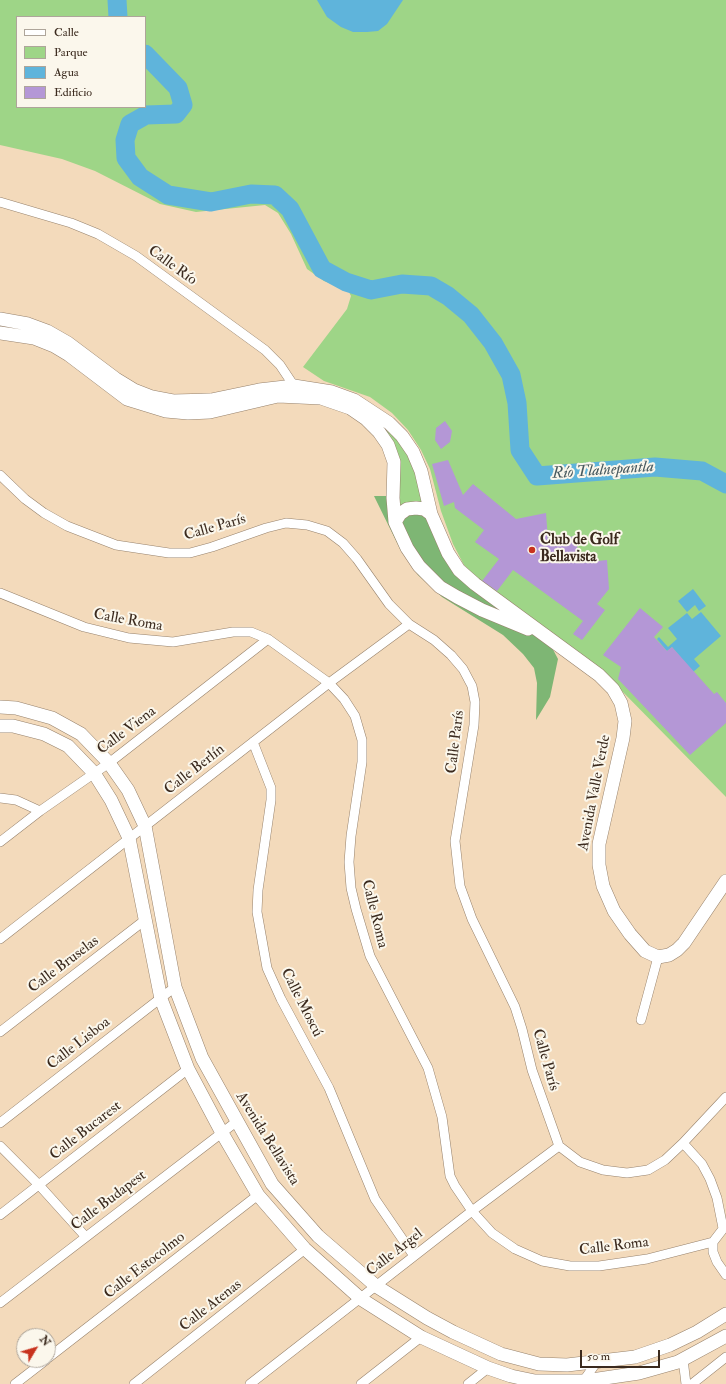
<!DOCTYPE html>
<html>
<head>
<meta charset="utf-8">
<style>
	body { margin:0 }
	#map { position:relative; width:726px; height:1384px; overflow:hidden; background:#f3dabb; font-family:"IM FELL Double Pica",serif }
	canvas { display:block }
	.legend { position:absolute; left:16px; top:16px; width:130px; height:92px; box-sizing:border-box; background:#fbf7ec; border:1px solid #aea59a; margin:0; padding:5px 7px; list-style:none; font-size:12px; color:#3b2a1e }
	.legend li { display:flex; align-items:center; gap:8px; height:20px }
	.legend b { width:20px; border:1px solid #aea59a }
	.north { position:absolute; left:16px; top:1328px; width:40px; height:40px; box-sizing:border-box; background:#fbf7ec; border:1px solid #aea59a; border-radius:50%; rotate:52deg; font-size:11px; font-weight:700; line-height:16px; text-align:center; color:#3b2a1e }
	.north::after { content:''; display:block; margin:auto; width:14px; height:18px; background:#c8321e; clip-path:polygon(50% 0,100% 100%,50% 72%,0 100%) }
	.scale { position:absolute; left:580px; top:1350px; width:80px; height:18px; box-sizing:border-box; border:2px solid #3b2a1e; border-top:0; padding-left:5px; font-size:12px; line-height:14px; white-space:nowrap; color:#3b2a1e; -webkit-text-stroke:3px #fbf7ec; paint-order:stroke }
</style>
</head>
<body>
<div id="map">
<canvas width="726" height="1384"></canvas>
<ul class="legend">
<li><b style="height:5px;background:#fff"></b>Calle</li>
<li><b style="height:11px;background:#9ed587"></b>Parque</li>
<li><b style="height:11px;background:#5fb4db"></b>Agua</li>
<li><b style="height:11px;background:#b497d6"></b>Edificio</li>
</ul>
<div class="north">N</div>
<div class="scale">50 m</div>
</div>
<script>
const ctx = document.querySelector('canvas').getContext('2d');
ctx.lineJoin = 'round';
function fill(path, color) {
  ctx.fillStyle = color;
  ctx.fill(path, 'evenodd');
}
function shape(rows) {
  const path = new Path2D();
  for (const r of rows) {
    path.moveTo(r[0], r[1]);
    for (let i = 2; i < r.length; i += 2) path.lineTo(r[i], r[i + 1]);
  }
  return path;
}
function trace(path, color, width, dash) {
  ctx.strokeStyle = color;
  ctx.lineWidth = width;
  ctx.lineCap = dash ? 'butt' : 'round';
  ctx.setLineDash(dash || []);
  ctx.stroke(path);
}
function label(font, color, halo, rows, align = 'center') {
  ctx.font = font + ' "IM FELL Double Pica",serif';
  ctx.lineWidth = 4;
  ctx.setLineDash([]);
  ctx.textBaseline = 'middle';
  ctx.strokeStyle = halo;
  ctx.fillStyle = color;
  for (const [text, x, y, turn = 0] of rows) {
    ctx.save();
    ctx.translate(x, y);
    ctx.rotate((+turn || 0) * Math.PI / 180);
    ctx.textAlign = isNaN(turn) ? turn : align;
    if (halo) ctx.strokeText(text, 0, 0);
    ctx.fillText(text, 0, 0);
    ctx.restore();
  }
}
const green = shape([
	[0,0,726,0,726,797,617,686,477,578,464,565,453,544,441,511,430,469,421,450,408,430,392,413,370,397,324,381,303,367,347,309,351,296,348,290,324,281,307,269,291,234,278,213,265,205,196,212,160,204,95,171,62,159,0,145],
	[17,17,145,17,145,107,17,107],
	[655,467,672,468,575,474],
	[364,407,412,454,429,508,399,523,397,468]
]);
const forest = shape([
	[374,496,397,496,399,522,413,512,431,517,446,555,548,640,558,659,550,697,536,720,537,683,534,668,523,654,503,635,442,597,418,575,401,551]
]);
const water = shape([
	[317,0,403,0,387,24,378,31,367,32,353,32,341,27,327,17],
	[693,589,706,606,699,611,695,605,687,612,678,601],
	[701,612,721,636,694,659,700,666,693,672,672,647,667,651,657,639,659,637,668,647,677,639,668,628,687,613,692,619]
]);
const river = shape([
	[117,0,118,17],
	[145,54,178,88,183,105,176,114,146,115,130,124,125,140,126,158,140,177,168,195,211,202,251,194,275,195,290,209,322,269,346,282,371,290,402,284,431,286,448,296,471,315,493,343,511,375,517,403,520,450,537,476,655,467,702,471,726,484]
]);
const building = shape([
	[445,421,452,431,450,442,441,449,435,440,436,428],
	[448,460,463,495,473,484,516,519,546,513,548,540,576,536,579,563,607,560,609,589,597,604,605,610,582,640,573,634,583,621,513,570,497,591,482,581,499,559,475,542,484,530,455,508,454,502,444,506,432,464],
	[640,608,663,627,654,637,667,651,672,647,714,694,717,692,726,703,726,723,690,755,618,679,621,667,603,655]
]);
const street = shape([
	[0,202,71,223,98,234,136,256,265,350,280,365,294,386,295,391],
	[0,475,25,499,44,513,67,526,116,545,169,553,190,553,212,547,266,528,286,523,307,525,327,531,343,543,357,559,389,604,409,624,434,640,451,655,463,669,472,686,475,702,474,725,455,841,460,886,472,919,515,1007,522,1029,532,1070,559,1146,580,1162,603,1170,627,1173,648,1170,665,1160,683,1143,726,1097],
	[0,593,84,627,129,638,173,642,233,632,251,632,268,639,329,683,344,699,355,716,362,740,362,762,351,836,349,862,351,888,356,909,370,956,428,1068,442,1117,450,1176,455,1186,472,1211,492,1233,515,1249,542,1261,570,1266,599,1266,647,1259,713,1242],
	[253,742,271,788,271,800,258,890,257,912,267,968,281,999,329,1088,375,1199,414,1256],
	[0,798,16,800,40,811],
	[0,842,40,811,109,763,268,639],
	[0,939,329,683,409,624],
	[641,1020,658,957],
	[0,1032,145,920],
	[0,1123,175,987],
	[683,1143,702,1164,710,1179,717,1198,723,1228],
	[0,1146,39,1185,85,1236],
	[0,1215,188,1069],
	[726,1225,713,1242,713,1252,717,1262,726,1275],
	[0,1303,236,1122],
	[48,1358,258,1195],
	[683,1359,686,1384],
	[582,1383,596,1363],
	[15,1384,46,1360],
	[134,1384,305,1249],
	[250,1384,472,1211,559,1146],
	[361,1384,421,1337],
	[468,1384,488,1368],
	[692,1384,726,1357]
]);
const secondary = shape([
	[0,319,28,324,47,331,68,343,116,379,134,390,152,397,173,401,211,400,259,390,294,386,332,392,354,400,389,423,402,436,413,452,421,471,431,514,448,553,459,570,475,584,599,675,613,689,621,703,625,721,623,738,599,844,599,865,603,886,614,911,630,934,645,951,658,957,669,955,677,950,684,943,726,881],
	[0,333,34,338,54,346,69,355,127,399,166,411,188,413,210,412,278,396,321,398,350,408,366,419,379,432,388,445,394,462,393,498,395,522,407,548,419,566,440,587,457,597,482,610,528,629],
	[395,522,400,514,407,509,416,508,424,509,431,514],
	[0,707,16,708,52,718,81,734,109,763,128,790,145,826,175,987,202,1058,272,1184,318,1236,376,1286,427,1318,453,1332,501,1354,539,1364,567,1365,635,1357,670,1345,697,1332,726,1314],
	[0,726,13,726,44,734,68,746,94,773,111,800,129,838,161,999,188,1069,222,1133,258,1195,305,1249,361,1299,421,1337,488,1368,511,1376,535,1381,585,1381,639,1373,678,1362,726,1336]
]);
const markers = [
	[532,550,4,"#c8321e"]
];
const streetNames = [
	["Calle Río",172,266,36],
	["Calle París",215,528,-16],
	["Calle Roma",128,621,10],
	["Calle Viena",127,731,-37],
	["Calle París",456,742,-83],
	["Calle Berlín",195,770,-38],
	["Avenida Valle Verde",595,793,-79],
	["Calle Roma",374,914,76],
	["Calle Bruselas",64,965,-37],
	["Calle Moscú",301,1003,63],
	["Calle Lisboa",79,1044,-38],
	["Calle París",545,1060,74],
	["Calle Bucarest",86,1131,-38],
	["Avenida Bellavista",267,1139,58],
	["Calle Budapest",109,1201,-37],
	["Calle Roma",614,1247,-7],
	["Calle Argel",395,1253,-38],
	["Calle Estocolmo",145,1266,-38],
	["Calle Atenas",211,1306,-38]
];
const poiNames = [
	["Club de Golf",540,541],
	["Bellavista",540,558]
];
const waterNames = [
	["Río Tlalnepantla",603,471,-4]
];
fill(green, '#9ed587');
fill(forest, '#7eb674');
fill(water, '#5fb4db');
trace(river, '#5fb4db', 19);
fill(building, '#b497d6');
trace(street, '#97826c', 10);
trace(secondary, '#97826c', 14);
trace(street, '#fff', 9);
trace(secondary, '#fff', 13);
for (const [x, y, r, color] of markers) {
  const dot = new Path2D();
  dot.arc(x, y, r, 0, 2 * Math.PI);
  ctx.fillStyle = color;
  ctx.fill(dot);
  trace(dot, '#fbf7ec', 1.5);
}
label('15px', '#3b2a1e', '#fbf7ec', streetNames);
label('bold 15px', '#3b2a1e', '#fbf7ec', poiNames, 'left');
label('italic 16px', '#485a60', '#fbf7ec', waterNames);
</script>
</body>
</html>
